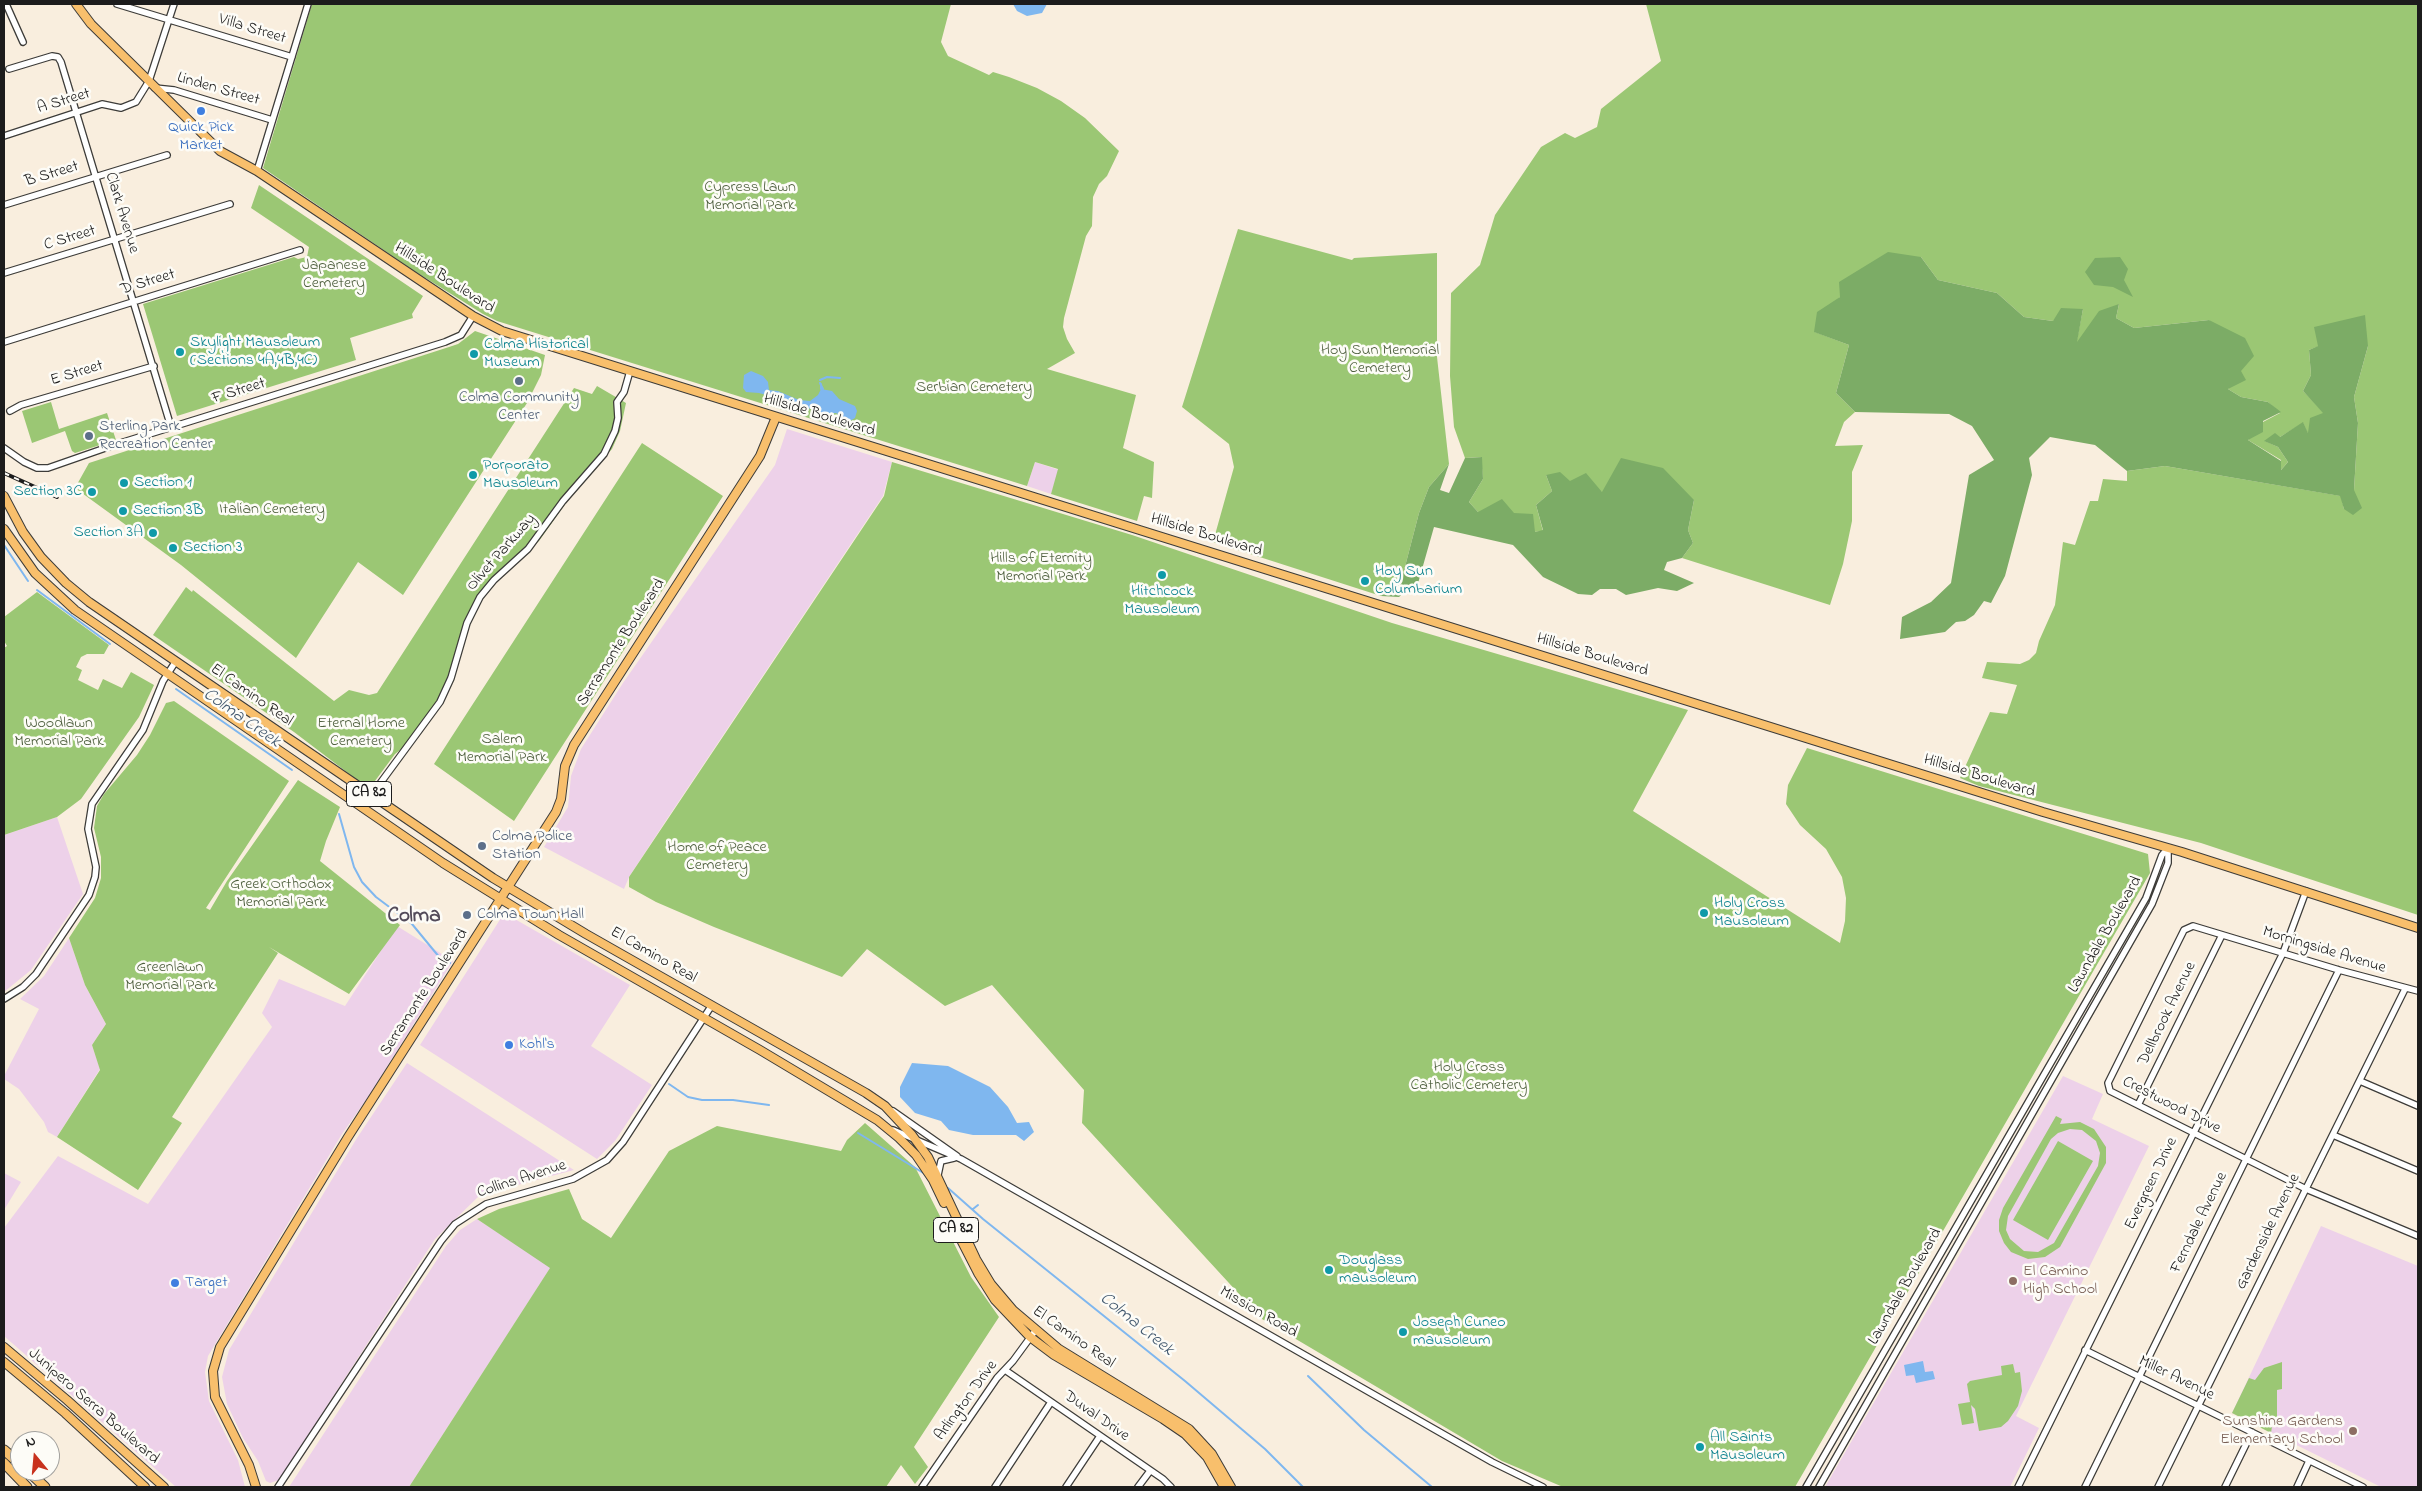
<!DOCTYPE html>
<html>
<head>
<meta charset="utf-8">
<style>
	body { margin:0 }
	#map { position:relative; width:2422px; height:1491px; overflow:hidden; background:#f9eede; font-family:"Indie Flower",sans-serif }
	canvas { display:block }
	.frame { position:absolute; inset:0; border:5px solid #1c1c1c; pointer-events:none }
	.north { position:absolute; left:10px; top:1431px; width:50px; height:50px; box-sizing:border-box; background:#fdfcf7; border:1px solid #a3a29f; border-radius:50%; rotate:343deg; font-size:14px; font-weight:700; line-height:20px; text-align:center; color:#1c1c1c }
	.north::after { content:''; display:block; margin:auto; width:18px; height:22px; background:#c8321e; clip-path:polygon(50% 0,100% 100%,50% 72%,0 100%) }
</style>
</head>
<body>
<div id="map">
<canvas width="2422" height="1491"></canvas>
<div class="frame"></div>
<div class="north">N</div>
</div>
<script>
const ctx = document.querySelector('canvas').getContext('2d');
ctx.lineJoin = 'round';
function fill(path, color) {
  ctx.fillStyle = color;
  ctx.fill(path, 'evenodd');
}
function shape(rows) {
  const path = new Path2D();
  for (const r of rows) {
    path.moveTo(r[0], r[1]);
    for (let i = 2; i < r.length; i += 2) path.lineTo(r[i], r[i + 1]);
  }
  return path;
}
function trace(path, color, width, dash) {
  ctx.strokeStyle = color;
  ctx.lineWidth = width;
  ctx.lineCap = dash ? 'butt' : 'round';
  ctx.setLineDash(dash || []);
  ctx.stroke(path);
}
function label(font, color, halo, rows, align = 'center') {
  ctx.font = font + ' "Indie Flower",sans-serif';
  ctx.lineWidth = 5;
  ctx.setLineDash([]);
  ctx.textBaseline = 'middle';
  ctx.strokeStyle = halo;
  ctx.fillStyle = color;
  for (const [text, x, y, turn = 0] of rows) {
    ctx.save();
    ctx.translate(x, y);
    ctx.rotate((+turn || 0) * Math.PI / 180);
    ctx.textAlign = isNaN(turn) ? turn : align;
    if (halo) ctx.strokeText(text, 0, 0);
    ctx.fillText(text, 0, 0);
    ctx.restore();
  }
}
const built = shape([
	[787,429,892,462,883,496,667,819,629,877,624,889,544,847,568,807,571,776,581,749,623,683,775,465],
	[1035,462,1059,470,1051,494,1027,486],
	[57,817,83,894,31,970,4,992,4,835],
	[506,914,630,985,591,1046,652,1085,615,1141,597,1159,420,1045,501,918],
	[397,926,453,961,368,1097,342,1134,208,1356,205,1372,209,1401,238,1460,245,1487,176,1487,4,1336,4,1228,58,1156,148,1204,272,1027,262,1013,279,979,345,1006],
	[69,938,85,985,106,1024,92,1045,100,1069,57,1137,48,1132,44,1122,19,1089,4,1079,4,1076,39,1009,20,999,44,976],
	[407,1063,574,1170,480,1195,435,1239,279,1480,270,1483,266,1481,258,1461,243,1438,227,1404,222,1377,229,1350,357,1138],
	[2063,1076,2103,1094,2092,1119,2149,1146,2016,1416,2039,1428,2010,1487,1825,1487],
	[4,1173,21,1182,4,1210],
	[477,1219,551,1267,409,1487,289,1487,446,1246,460,1230],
	[2321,1226,2418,1266,2418,1487,2381,1487,2232,1413]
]);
const green = shape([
	[312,4,951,4,941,42,948,56,989,75,993,72,1009,77,1037,88,1061,101,1085,118,1119,151,1107,176,1099,184,1093,197,1092,226,1086,236,1064,318,1063,327,1067,339,1075,353,1047,369,1136,395,1123,448,1154,462,1152,498,1144,496,1137,521,1051,494,1058,469,1035,462,1027,486,497,321,483,314,416,272,263,168],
	[1646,4,2418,4,2418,915,2201,843,1979,786,1960,778,1990,712,2007,714,2017,685,1982,678,1987,662,2020,664,2029,660,2036,653,2039,641,2055,605,2063,542,2075,545,2090,501,2098,501,2103,479,2127,481,2127,471,2165,466,2341,496,2344,509,2354,490,2358,423,2354,397,2368,346,2319,346,2309,350,2311,375,2303,391,2324,413,2308,434,2303,423,2280,437,2265,441,2278,447,2288,462,2280,471,2281,460,2248,440,2263,422,2280,413,2268,402,2241,397,2228,389,2241,371,2209,320,2134,328,2116,318,2119,304,2076,344,2083,309,2053,321,2024,317,1997,293,1938,280,1921,257,1840,297,1815,332,1849,345,1836,393,1855,412,1844,422,1835,446,1863,445,1852,472,1852,521,1843,564,1830,605,1682,558,1693,543,1688,530,1694,500,1602,492,1546,475,1552,491,1536,505,1543,531,1534,532,1478,512,1469,502,1483,479,1481,457,1465,458,1454,427,1450,376,1451,293,1480,265,1495,215,1541,147,1565,133,1575,138,1597,127,1601,109,1661,61],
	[259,185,423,296,412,314,413,318,350,338,356,360,177,416,143,304,294,257,298,259,307,257,309,247,251,208],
	[1238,229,1352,260,1354,258,1437,253,1437,357,1449,464,1429,487,1419,513,1401,582,1381,596,1213,542,1234,467,1229,444,1182,407],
	[475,331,545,355,541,375,527,403,403,595,358,562,296,658,181,565,75,488,89,463,449,347,458,344],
	[597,386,626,403,620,431,612,449,573,493,539,541,504,571,478,602,446,689,408,744,395,754,369,789,294,732,153,635,186,587,192,592,193,590,334,701,349,690,369,695,377,693,574,388,592,394],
	[51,402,59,429,107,413,116,440,75,453,72,451,65,431,32,443,22,411],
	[642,443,723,496,514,821,434,764],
	[892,462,1132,535,1392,623,1688,710,1633,811,1840,943,1845,921,1846,898,1842,877,1826,849,1800,825,1786,804,1788,785,1807,748,2148,854,2150,873,1795,1487,1563,1487,1502,1461,1262,1319,1082,1123,1084,1090,992,985,945,1006,867,949,842,977,714,927,656,902,629,887,629,877,884,496],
	[37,592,109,645,104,654,87,654,81,657,76,667,82,670,78,680,98,690,103,679,122,688,131,672,154,685,139,717,81,799,57,817,4,835,4,648,7,646,4,641,4,617],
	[174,701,289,781,206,908,210,910,227,881,298,780,340,807,326,841,320,861,400,925,349,994,269,947,278,953,172,1117,182,1123,138,1190,57,1137,100,1070,92,1045,106,1024,85,985,69,938,95,898,101,878,101,857,94,828,97,806,104,794,137,755,150,735,166,703],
	[2056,1116,2062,1119,2060,1124,2080,1122,2094,1129,2106,1147,2106,1163,2060,1247,2045,1257,2028,1259,2011,1252,2004,1243,1999,1231,1999,1220,2003,1208],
	[2070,1129,2082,1130,2096,1141,2100,1153,2098,1166,2054,1243,2038,1252,2024,1251,2010,1239,2006,1230,2008,1216,2051,1139,2058,1133],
	[865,1123,915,1167,971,1277,999,1317,914,1447,928,1467,915,1484,901,1465,886,1487,409,1487,550,1268,477,1219,499,1209,569,1189,582,1219,611,1238,669,1151,717,1126,841,1151,847,1140],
	[2058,1141,2093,1161,2048,1240,2013,1220],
	[2282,1362,2282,1389,2277,1390,2277,1420,2273,1420,2271,1433,2232,1413,2249,1378,2255,1380,2264,1368],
	[2013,1364,2015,1373,2020,1372,2022,1391,2018,1406,2008,1421,2001,1427,1979,1431,1975,1409,1971,1405,1974,1423,1962,1425,1958,1404,1970,1402,1967,1384,1970,1381,2002,1375,2001,1366]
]);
const forest = shape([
	[1888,252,1921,257,1938,280,1997,293,2024,317,2053,321,2061,308,2083,309,2077,342,2099,311,2119,304,2116,318,2134,328,2209,320,2245,338,2254,356,2241,371,2246,380,2228,389,2241,397,2268,402,2281,412,2263,421,2263,432,2248,440,2281,461,2281,470,2288,462,2278,447,2264,441,2275,433,2280,437,2303,422,2308,433,2310,418,2323,413,2303,391,2311,375,2309,350,2318,346,2314,327,2365,315,2368,346,2354,397,2358,423,2354,490,2362,508,2353,515,2344,509,2340,496,2165,466,2127,471,2095,445,2050,437,2029,458,2032,475,2005,576,1991,603,1984,601,1974,615,1965,621,1956,622,1945,632,1900,639,1902,617,1931,602,1951,583,1969,475,1994,460,1972,426,1949,414,1855,412,1836,393,1849,345,1814,332,1817,312,1840,297,1839,282],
	[2120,257,2128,269,2124,280,2133,297,2113,287,2094,285,2085,272,2095,258],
	[1482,457,1483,479,1469,502,1478,512,1502,499,1514,513,1533,514,1535,532,1543,530,1536,505,1552,491,1546,475,1560,472,1570,481,1586,473,1602,492,1621,458,1663,468,1694,500,1688,530,1693,543,1682,558,1667,562,1664,570,1694,583,1677,591,1658,588,1626,595,1616,589,1600,589,1592,595,1578,594,1543,577,1513,545,1434,527,1415,594,1404,592,1399,597,1381,596,1401,582,1419,513,1429,487,1449,464,1440,490,1449,493,1465,458]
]);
const water = shape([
	[1013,4,1047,4,1042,13,1027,16,1017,11],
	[751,371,763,376,768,382,769,390,778,391,799,400,810,401,818,395,821,389,832,391,839,399,855,406,857,411,855,418,850,421,836,413,819,415,812,408,803,410,792,402,759,393,746,392,743,388,744,375],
	[912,1063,948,1066,990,1087,1008,1107,1017,1123,1029,1122,1034,1132,1024,1141,1016,1135,973,1135,949,1130,941,1121,915,1113,900,1097,900,1087],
	[1923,1361,1925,1372,1933,1371,1935,1379,1916,1383,1914,1375,1906,1376,1904,1365]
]);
const stream = shape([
	[820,380,827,377,840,378],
	[820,383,823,389],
	[821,384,821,389],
	[4,545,28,581],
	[37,590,110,644],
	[176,689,292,770],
	[339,814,354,867,362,882,376,897,412,924,440,958,450,963],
	[669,1084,688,1097,702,1100,733,1100,769,1105],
	[858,1133,925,1174],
	[948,1188,983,1219,1185,1381,1265,1449,1303,1487],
	[973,1209,978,1205],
	[1308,1376,1364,1430,1432,1487]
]);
const minor = shape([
	[6,4,23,42],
	[117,4,292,57],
	[9,69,52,56,58,57,61,62,171,427],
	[155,88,174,90,272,120],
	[4,136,102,104,121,108,136,102,149,81,174,4],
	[257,171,308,4],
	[4,205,167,155],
	[4,273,230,204],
	[4,342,300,250],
	[10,411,21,405,154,366],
	[4,448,24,462,37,468,48,468,114,445,445,342,461,335,473,316],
	[362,808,440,702,451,678,467,623,480,597,494,580,528,549,563,501,604,454,615,431,618,418,617,402,624,392,630,371],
	[2418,991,2339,970,2193,926,2184,930,2108,1083,2110,1091,2306,1189,2418,1236],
	[4,999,23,987,36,974,89,895,95,877,96,867,88,829,92,804,143,730,163,681,176,661],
	[2360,1081,2418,1106],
	[2138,1105,2222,935],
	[893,1111,957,1156],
	[893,1130,961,1159,1492,1462,1543,1487],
	[2333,1135,2418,1171],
	[938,1175,941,1161,954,1158],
	[2085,1350,2363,1487],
	[1005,1370,1163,1479,1171,1487],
	[278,1487,441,1241,455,1224,486,1204,573,1179,607,1160,623,1142,712,1005],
	[922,1487,997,1378,1013,1361,1035,1331],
	[995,1487,1051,1402],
	[1066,1487,1100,1436],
	[1138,1487,1150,1471],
	[1806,1487,2146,898,2162,855,2168,848],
	[1819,1487,2152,904,2168,863,2168,848],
	[2018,1487,2283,953,2306,891],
	[2085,1487,2339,970],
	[2158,1487,2405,989],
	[2225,1487,2252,1432],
	[2297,1487,2309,1461]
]);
const major = shape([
	[76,4,91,24,220,151,257,171,473,316,502,331,2043,812,2182,852,2418,928],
	[4,496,23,532,41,557,66,583,89,602,493,878,586,934,866,1093,885,1106,912,1135,928,1157,976,1259,991,1284,1013,1310,1059,1349,1189,1429,1212,1454,1231,1487],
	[4,529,35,573,75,610,443,863,559,935,760,1050,877,1120,899,1138,916,1155,933,1180,944,1203],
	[960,1238,978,1273,995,1300,1030,1337,1054,1355,1163,1419,1185,1434,1207,1457,1224,1487],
	[4,1347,67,1400,164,1487],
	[4,1362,65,1413,145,1487],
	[256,1487,249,1465,215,1397,213,1371,220,1347,348,1137,556,812,561,799,565,766,574,745,760,456,776,417]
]);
const highway = shape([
	[4,1450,20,1464],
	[4,1463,27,1487],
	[28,1471,45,1487]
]);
const rail = shape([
	[4,473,57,497]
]);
const markers = [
	[201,111,5,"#3f7fe0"],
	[180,352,5,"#0f9aa8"],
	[474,354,5,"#0f9aa8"],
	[519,381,5,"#5c6f8a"],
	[89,436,5,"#5c6f8a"],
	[473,475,5,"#0f9aa8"],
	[124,483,5,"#0f9aa8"],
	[92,492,5,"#0f9aa8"],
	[123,511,5,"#0f9aa8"],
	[153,533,5,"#0f9aa8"],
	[173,548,5,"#0f9aa8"],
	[1162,575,5,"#0f9aa8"],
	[1365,581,5,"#0f9aa8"],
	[482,846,5,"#5c6f8a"],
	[1704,913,5,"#0f9aa8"],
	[467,915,5,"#5c6f8a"],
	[509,1045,5,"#3f7fe0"],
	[1329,1270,5,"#0f9aa8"],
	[2013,1281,5,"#8d6e63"],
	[175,1283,5,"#3f7fe0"],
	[1403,1332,5,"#0f9aa8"],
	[2353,1431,5,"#8d6e63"],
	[1700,1447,5,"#0f9aa8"]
];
const shields = [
	[369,794,45],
	[956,1230,45]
];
const shieldNames = [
	["CA 82",369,794],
	["CA 82",956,1230]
];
const streetNames = [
	["Villa Street",252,30,17],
	["Linden Street",218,90,16],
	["A Street",64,102,-17],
	["B Street",52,175,-17],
	["Clark Avenue",121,213,73],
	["C Street",70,239,-17],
	["Hillside Boulevard",444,279,33],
	["D Street",148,283,-17],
	["E Street",77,374,-17],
	["F Street",239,392,-17],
	["Hillside Boulevard",819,416,17],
	["Hillside Boulevard",1206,536,17],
	["Olivet Parkway",502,553,-49],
	["Serramonte Boulevard",622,643,-57],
	["Hillside Boulevard",1592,656,17],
	["El Camino Real",251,696,35],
	["Hillside Boulevard",1979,777,17],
	["Lawndale Boulevard",2106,935,-60],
	["Morningside Avenue",2324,951,17],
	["El Camino Real",653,956,30],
	["Serramonte Boulevard",425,993,-57],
	["Dellbrook Avenue",2168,1014,-64],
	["Crestwood Drive",2171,1106,27],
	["Collins Avenue",522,1180,-18],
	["Evergreen Drive",2152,1184,-64],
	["Ferndale Avenue",2200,1223,-64],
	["Gardenside Avenue",2269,1232,-64],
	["Lawndale Boulevard",1906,1287,-60],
	["Mission Road",1258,1313,30],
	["El Camino Real",1073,1338,35],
	["Miller Avenue",2176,1379,26],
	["Arlington Drive",967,1401,-54],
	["Junipero Serra Boulevard",93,1407,41],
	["Duval Drive",1096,1417,35]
];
const shopNames = [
	["Quick Pick",201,128,"center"],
	["Market",201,146,"center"],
	["Kohl's",519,1045],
	["Target",185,1283]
];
const parkNames = [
	["Cypress Lawn",750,188],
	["Memorial Park",750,206],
	["Japanese",334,266],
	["Cemetery",334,284],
	["Hoy Sun Memorial",1380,351],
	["Cemetery",1380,369],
	["Serbian Cemetery",974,388],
	["Italian Cemetery",272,510],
	["Hills of Eternity",1041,559],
	["Memorial Park",1041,577],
	["Woodlawn",59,724],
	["Memorial Park",59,742],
	["Eternal Home",361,724],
	["Cemetery",361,742],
	["Salem",502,740],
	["Memorial Park",502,758],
	["Home of Peace",717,848],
	["Cemetery",717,866],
	["Greek Orthodox",281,885],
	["Memorial Park",281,903],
	["Greenlawn",170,968],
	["Memorial Park",170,986],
	["Holy Cross",1469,1068],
	["Catholic Cemetery",1469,1086]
];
const cultureNames = [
	["Skylight Mausoleum",190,343],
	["(Sections 4A,4B,4C)",190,361],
	["Colma Historical",484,345],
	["Museum",484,363],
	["Porporato",483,466],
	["Mausoleum",483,484],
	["Section 1",134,483],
	["Section 3C",82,492,"right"],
	["Section 3B",133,511],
	["Section 3A",143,533,"right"],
	["Section 3",183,548],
	["Hoy Sun",1375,572],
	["Columbarium",1375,590],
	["Hitchcock",1162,592,"center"],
	["Mausoleum",1162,610,"center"],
	["Holy Cross",1714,904],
	["Mausoleum",1714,922],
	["Douglass",1339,1261],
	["mausoleum",1339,1279],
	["Joseph Cuneo",1413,1323],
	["mausoleum",1413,1341],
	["All Saints",1710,1438],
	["Mausoleum",1710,1456]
];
const serviceNames = [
	["Colma Community",519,398,"center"],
	["Center",519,416,"center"],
	["Sterling Park",99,427],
	["Recreation Center",99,445],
	["Colma Police",492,837],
	["Station",492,855],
	["Colma Town Hall",477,915]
];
const educationNames = [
	["El Camino",2023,1272],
	["High School",2023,1290],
	["Sunshine Gardens",2343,1422,"right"],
	["Elementary School",2343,1440,"right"]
];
const waterNames = [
	["Colma Creek",241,719,35],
	["Colma Creek",1136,1325,39]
];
const districtNames = [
	["Colma",414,918]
];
fill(built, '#edd1e9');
fill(green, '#9bc774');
fill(forest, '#7cac66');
fill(water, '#7fb7ef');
trace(stream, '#7fb7ef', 2);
trace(minor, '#3d3c39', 8);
trace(major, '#3d3c39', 10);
trace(highway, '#3d3c39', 11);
trace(minor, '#fff', 5.5);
trace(major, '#f8bf6c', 8);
trace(highway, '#f8bf6c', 9);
trace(rail, '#1c1c1c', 4);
trace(rail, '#fdfcf7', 2, [5.5]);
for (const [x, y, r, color] of markers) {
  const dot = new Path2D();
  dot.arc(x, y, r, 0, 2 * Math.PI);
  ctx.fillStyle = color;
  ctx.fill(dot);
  trace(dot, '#fdfcf7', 2);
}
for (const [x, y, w] of shields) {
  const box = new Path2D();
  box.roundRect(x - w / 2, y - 12.5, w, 25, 4);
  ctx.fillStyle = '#fdfcf7';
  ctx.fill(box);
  trace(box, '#1c1c1c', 1);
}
label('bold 15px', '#1c1c1c', null, shieldNames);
label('16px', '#1c1c1c', '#fdfcf7', streetNames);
label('16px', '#366cbe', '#fdfcf7', shopNames, 'left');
label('16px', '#4f603f', '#fdfcf7', parkNames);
label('16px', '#0d838f', '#fdfcf7', cultureNames, 'left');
label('16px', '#4e5e75', '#fdfcf7', serviceNames, 'left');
label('16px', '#785e54', '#fdfcf7', educationNames, 'left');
label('italic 18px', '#445a70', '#fdfcf7', waterNames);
label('bold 21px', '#534b5a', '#fdfcf7', districtNames);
</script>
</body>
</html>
